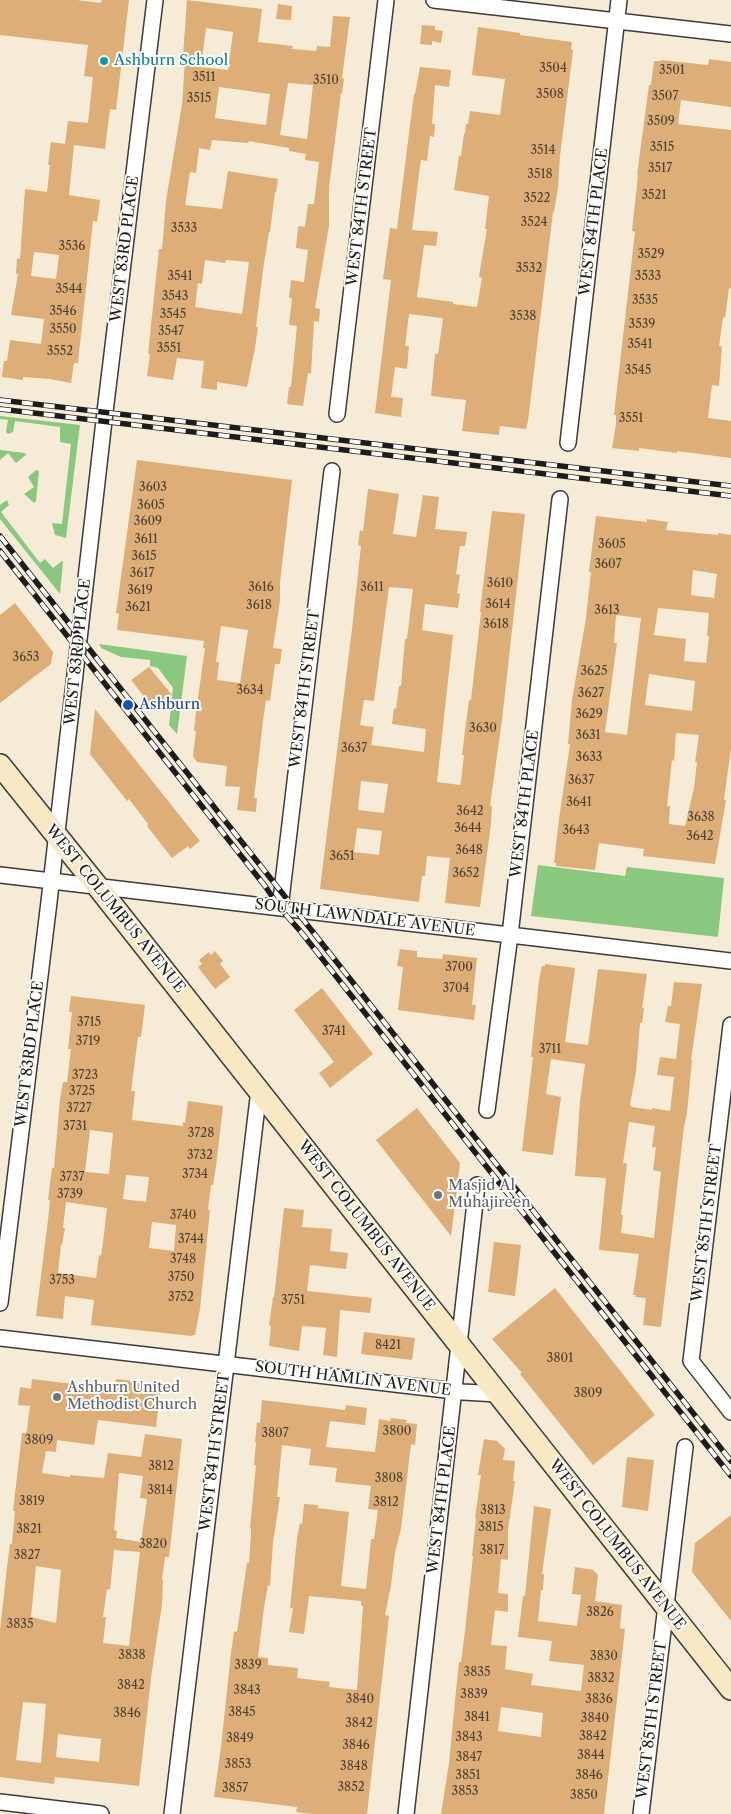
<!DOCTYPE html>
<html>
<head>
<meta charset="utf-8">
<style>
	body { margin:0 }
	canvas { display:block; background:#f6ebd6 }
</style>
</head>
<body>
<canvas width="731" height="1814"></canvas>
<script>
const ctx = document.querySelector('canvas').getContext('2d');
ctx.lineJoin = 'round';
function fill(path, color) {
  ctx.fillStyle = color;
  ctx.fill(path, 'evenodd');
}
function shape(rows) {
  const path = new Path2D();
  for (const r of rows) {
    path.moveTo(r[0], r[1]);
    for (let i = 2; i < r.length; i += 2) path.lineTo(r[i], r[i + 1]);
  }
  return path;
}
function trace(path, color, width, dash) {
  ctx.strokeStyle = color;
  ctx.lineWidth = width;
  ctx.lineCap = dash ? 'butt' : 'round';
  ctx.setLineDash(dash || []);
  ctx.stroke(path);
}
function label(font, color, halo, rows, align = 'center') {
  ctx.font = font + ' "Libre Caslon Text",serif';
  ctx.lineWidth = 4;
  ctx.setLineDash([]);
  ctx.textBaseline = 'middle';
  ctx.strokeStyle = halo;
  ctx.fillStyle = color;
  for (const [text, x, y, turn = 0] of rows) {
    ctx.save();
    ctx.translate(x, y);
    ctx.rotate((+turn || 0) * Math.PI / 180);
    ctx.textAlign = isNaN(turn) ? turn : align;
    if (halo) ctx.strokeText(text, 0, 0);
    ctx.fillText(text, 0, 0);
    ctx.restore();
  }
}
const green = shape([
	[0,416,80,425,66,538,55,535,52,523,62,524,71,444,60,442,60,427,15,421,13,432,8,434,6,432,8,420,0,419],
	[0,450,25,453,26,455,16,463,8,453,0,460],
	[36,470,39,471,36,501,34,503,24,494,34,487,28,477],
	[7,500,9,505,1,512,40,563,45,559,53,568,62,561,63,562,60,594,0,519,0,505],
	[99,644,187,656,177,734,169,725,173,688,158,668,150,666,150,660,121,657,101,648],
	[538,865,625,876,627,867,724,878,718,937,531,916]
]);
const building = shape([
	[0,0,77,0,101,3,102,0,129,0,116,110,110,109,105,149,74,145,69,195,100,200,97,222,93,221,78,363,74,363,71,383,50,379,23,377,23,380,2,377,4,361,7,361,10,340,41,344,44,319,11,315,18,274,16,274,17,258,20,259,25,189,47,192,50,165,48,165,51,142,65,144,68,121,88,123,93,77,84,76,88,45,0,35],
	[34,252,59,255,56,279,31,276],
	[187,0,262,9,258,42,293,46,292,49,316,51,317,46,330,47,333,16,350,17,342,78,344,79,342,93,341,93,329,187,329,226,315,308,320,309,319,322,314,321,311,374,308,373,303,406,287,404,289,387,291,387,297,326,289,325,292,298,289,298,291,280,304,282,308,250,296,248,298,228,299,226,305,227,308,204,314,204,319,162,305,160,306,154,289,151,289,148,249,141,248,143,212,140,210,150,199,148,196,173,190,172,185,205,222,209,228,171,278,179,276,193,275,192,270,232,269,232,263,270,256,327,258,327,255,348,247,387,217,382,217,390,201,388,204,361,177,358,173,380,147,376,150,354,148,354,159,249,162,249,166,201,182,104,185,61,185,56,183,56],
	[206,28,233,32,228,70,201,67],
	[288,83,313,85,307,139,280,135],
	[219,87,270,94,266,125,215,118],
	[205,260,225,263,226,260,249,262,242,314,195,307,198,283,202,284],
	[278,4,292,6,291,20,276,19],
	[422,25,435,26,435,30,443,31,441,43,432,41,432,45,420,44],
	[478,27,520,33,520,35,572,42,571,50,573,50,560,156,558,188,554,212,553,212,528,421,526,429,500,426,499,435,462,431,466,400,431,396,435,354,438,354,443,319,441,318,409,314,405,346,409,346,407,369,395,367,391,397,403,398,401,417,375,413,391,280,383,279,390,228,397,229,414,94,415,94,420,67,451,70,449,87,435,85,432,124,435,124,434,137,430,136,427,161,421,160,420,166,412,230,438,232,436,246,424,245,417,297,453,302,453,304,477,307,482,278,479,277,481,264,487,229,485,229,489,196,454,190,459,156,461,156,464,134,465,134,466,124,468,124,470,111,500,115,505,79,472,75],
	[709,59,731,62,731,107,681,100,678,124,731,130,731,289,729,288,725,318,723,317,719,346,722,346,719,386,712,385,708,418,731,421,731,458,677,451,677,453,639,448,639,451,612,448,616,424,616,415,614,415,635,232,632,231,638,175,637,175,649,85,651,85,654,61,661,61,661,60,708,65],
	[137,460,292,480,280,582,280,601,273,648,282,649,280,664,275,664,270,701,266,700,263,721,254,798,257,798,256,812,237,810,240,787,225,786,227,766,197,762,193,756,196,731,194,731,196,712,205,648,203,648,204,641,117,630,119,614,116,613],
	[221,626,248,630,240,683,217,680,219,662,216,662],
	[368,489,399,494,393,534,416,537,423,495,439,497,435,529,467,532,465,546,460,546,456,574,460,575,457,593,460,594,458,608,425,604,422,630,453,635,437,782,460,785,461,782,464,755,462,755,469,700,471,700,481,612,480,612,482,594,492,511,525,514,502,720,490,806,492,806,491,824,480,907,445,903,450,858,427,856,425,876,422,876,419,902,320,889,352,629,361,546,358,545,360,530,363,531],
	[389,587,413,589,407,639,405,639,401,686,399,686,396,709,394,708,392,724,426,729,424,752,371,745,374,727,360,725,364,700,374,701],
	[361,781,388,784,384,813,358,810],
	[357,828,382,831,379,855,354,852],
	[596,516,647,522,647,519,668,522,666,530,718,535,718,533,731,535,731,748,724,800,726,800,715,864,643,856,644,849,599,843,595,870,556,866,556,863,554,863,559,819,570,744,568,744,572,700,586,618,591,572,589,572],
	[693,570,717,574,714,598,691,595],
	[658,608,709,613,707,636,709,636,706,663,684,661,686,639,654,635],
	[616,615,641,618,627,735,605,732,617,643,614,643],
	[649,674,695,681,692,711,645,705],
	[676,733,699,735,695,762,697,762,694,788,685,826,669,824,670,806,667,806,672,760,674,761],
	[15,603,53,652,51,664,0,703,0,615],
	[149,667,172,695,154,709,131,680],
	[95,709,200,841,190,849,188,846,172,858,147,826,148,824,129,799,127,801,90,754],
	[400,949,417,951,417,957,442,959,443,954,477,958,472,1005,476,1005,474,1020,398,1010,403,967,397,966],
	[215,951,223,961,220,964,230,977,215,989,198,967,202,964,199,960,209,952,211,955],
	[545,964,575,968,565,1042,588,1045,598,969,647,974,642,1008,644,1008,642,1023,640,1023,636,1072,630,1105,632,1107,652,1110,652,1108,670,1111,674,1077,657,1075,660,1057,676,1059,680,1024,665,1022,668,1006,671,1006,674,982,702,984,691,1060,692,1060,687,1113,684,1127,661,1327,643,1325,646,1298,635,1297,636,1295,633,1295,639,1254,599,1250,606,1178,575,1176,580,1101,585,1064,551,1059,546,1094,561,1097,553,1155,522,1151,533,1057,531,1057,539,980,542,966,545,966],
	[629,1122,655,1126,652,1147,656,1147,653,1170,661,1172,654,1238,621,1233,623,1215,621,1215,627,1163,623,1163],
	[322,988,373,1054,330,1088,319,1073,334,1062,294,1010],
	[71,996,145,1005,141,1037,138,1037,131,1091,135,1091,132,1120,183,1126,183,1122,185,1123,188,1101,223,1106,216,1167,213,1185,211,1185,208,1210,210,1210,200,1309,195,1335,193,1335,192,1336,91,1325,94,1300,65,1296,63,1319,36,1316,48,1220,50,1200,48,1200,52,1168,54,1168,60,1099,63,1082,67,1082,71,1049,68,1049,72,1012,69,1012],
	[90,1130,113,1133,109,1174,85,1172],
	[126,1175,149,1177,146,1202,123,1199],
	[66,1202,107,1208,103,1242,101,1256,99,1255,96,1278,58,1273,61,1245,62,1245,65,1228,63,1228],
	[152,1222,176,1225,174,1251,149,1248],
	[417,1108,460,1163,451,1236,376,1140],
	[284,1208,304,1210,302,1227,332,1229,330,1251,348,1253,346,1269,310,1265,307,1291,372,1298,370,1313,340,1310,337,1357,323,1355,326,1328,302,1326,299,1351,269,1346,271,1326,269,1325,273,1297,274,1297],
	[494,1242,521,1245,515,1296,488,1292],
	[555,1288,655,1415,593,1465,520,1374,522,1373,492,1339],
	[364,1332,415,1338,412,1360,361,1354],
	[32,1379,115,1389,116,1379,161,1384,156,1427,98,1420,94,1445,57,1440,56,1452,46,1451,42,1473,70,1477,70,1475,104,1478,108,1453,141,1457,145,1434,182,1439,169,1557,165,1557,162,1580,163,1581,162,1604,151,1678,139,1786,55,1777,54,1784,0,1777,0,1630,7,1567,10,1544,12,1544,15,1511,13,1511,22,1433,26,1433,27,1430,30,1406,18,1405,20,1387,31,1389],
	[119,1473,143,1476,140,1498,147,1499,141,1542,116,1538,117,1531,114,1530],
	[114,1550,140,1552,129,1646,103,1643,106,1617,103,1617,107,1589,110,1590],
	[36,1566,61,1570,56,1623,31,1617],
	[23,1702,46,1704,41,1763,16,1760],
	[58,1734,101,1739,99,1762,56,1757],
	[262,1400,345,1410,346,1405,367,1408,365,1425,330,1421,326,1447,375,1452,379,1419,390,1421,391,1418,407,1420,406,1423,417,1424,415,1445,411,1444,401,1529,395,1553,391,1585,385,1615,389,1616,367,1814,311,1814,296,1812,297,1807,214,1797,221,1747,231,1653,234,1631,237,1632,247,1563,249,1563,251,1535,251,1528,250,1528,256,1465,254,1465,256,1442,255,1442,257,1422,260,1423],
	[282,1445,311,1449,309,1465,337,1468,335,1482,371,1486,368,1509,378,1510,374,1539,371,1539,366,1589,341,1586,349,1512,318,1508,318,1505,304,1504,302,1524,300,1523,297,1538,290,1608,293,1608,289,1632,304,1634,309,1596,361,1601,361,1605,363,1606,357,1690,329,1687,330,1682,297,1678,298,1668,268,1665,268,1658,258,1657,264,1608,268,1585,270,1586,273,1542,280,1497,277,1497],
	[484,1439,497,1441,505,1449,503,1460,515,1461,513,1481,515,1481,508,1530,508,1560,501,1559,498,1593,508,1594,508,1612,495,1610,491,1645,507,1646,505,1669,533,1674,531,1685,581,1691,584,1665,549,1661,552,1641,518,1637,523,1596,525,1596,534,1506,551,1509,542,1574,544,1574,543,1590,541,1590,538,1621,577,1626,581,1595,572,1594,575,1567,593,1570,598,1575,595,1601,622,1605,620,1628,625,1629,604,1814,441,1814,449,1763,457,1681,459,1662,461,1662,465,1631,473,1556,472,1556,476,1519,475,1518,481,1475,478,1475],
	[501,1707,543,1713,541,1737,498,1731],
	[627,1457,654,1460,648,1511,622,1507],
	[731,1515,731,1621,692,1572,695,1543]
]);
const minor = shape([
	[434,0,731,34],
	[337,414,386,0],
	[568,443,619,0],
	[0,875,731,961],
	[280,908,332,471],
	[731,1025,691,1361,731,1412],
	[487,1110,510,935,560,499],
	[0,1303,49,902,105,412,155,0],
	[0,1338,463,1392,498,1394],
	[0,1802,101,1814],
	[172,1814,259,1090],
	[406,1814,477,1185],
	[641,1814,685,1447]
]);
const secondary = shape([
	[0,765,98,887,731,1689]
]);
const rail = shape([
	[0,400,731,486],
	[0,409,731,496],
	[0,536,731,1461],
	[0,551,265,886,280,908,301,932,731,1476]
]);
const markers = [
	[104,61,5,"#0f9aa8"],
	[128,705,6,"#1a4fb4"],
	[438,1195,5,"#6b7280"],
	[57,1397,5,"#6b7280"]
];
const numberNames = [
	["3504",553,69],
	["3501",672,71],
	["3511",204,78],
	["3510",326,81],
	["3508",550,95],
	["3507",665,97],
	["3515",199,99],
	["3509",661,122],
	["3515",662,148],
	["3514",543,151],
	["3517",660,169],
	["3518",540,175],
	["3521",654,196],
	["3522",537,199],
	["3524",534,223],
	["3533",184,229],
	["3536",72,247],
	["3529",651,255],
	["3532",529,269],
	["3541",180,277],
	["3533",648,277],
	["3544",69,290],
	["3543",175,297],
	["3535",645,301],
	["3546",63,312],
	["3545",173,315],
	["3538",523,317],
	["3539",642,325],
	["3550",63,330],
	["3547",171,332],
	["3541",640,345],
	["3551",169,349],
	["3552",60,352],
	["3545",638,371],
	["3551",631,419],
	["3603",153,488],
	["3605",151,506],
	["3609",148,522],
	["3611",146,540],
	["3605",612,545],
	["3615",144,557],
	["3607",608,565],
	["3617",142,574],
	["3610",500,584],
	["3616",261,588],
	["3611",372,588],
	["3619",140,591],
	["3614",498,605],
	["3618",259,606],
	["3621",138,608],
	["3613",607,611],
	["3618",496,625],
	["3653",26,658],
	["3625",594,672],
	["3634",250,691],
	["3627",591,694],
	["3629",589,715],
	["3630",483,729],
	["3631",588,736],
	["3637",354,749],
	["3633",589,758],
	["3637",581,781],
	["3641",579,803],
	["3642",470,812],
	["3638",701,818],
	["3644",468,829],
	["3643",576,831],
	["3642",700,837],
	["3648",469,851],
	["3651",342,857],
	["3652",466,874],
	["3700",459,968],
	["3704",456,989],
	["3715",89,1023],
	["3741",334,1032],
	["3719",88,1042],
	["3711",550,1050],
	["3723",85,1076],
	["3725",82,1092],
	["3727",79,1109],
	["3731",75,1127],
	["3728",201,1134],
	["3732",200,1156],
	["3734",195,1175],
	["3737",72,1178],
	["3739",70,1195],
	["3740",183,1216],
	["3744",191,1240],
	["3748",183,1260],
	["3750",181,1278],
	["3753",62,1281],
	["3752",181,1298],
	["3751",293,1301],
	["8421",388,1346],
	["3801",560,1359],
	["3809",588,1394],
	["3800",397,1432],
	["3807",275,1434],
	["3809",39,1441],
	["3812",161,1467],
	["3808",389,1479],
	["3814",160,1491],
	["3819",32,1502],
	["3812",386,1503],
	["3813",493,1511],
	["3815",491,1528],
	["3821",29,1530],
	["3820",153,1545],
	["3817",492,1551],
	["3827",27,1556],
	["3826",600,1613],
	["3835",20,1625],
	["3838",132,1656],
	["3830",604,1657],
	["3839",248,1666],
	["3835",477,1673],
	["3832",601,1679],
	["3842",131,1686],
	["3843",247,1691],
	["3839",474,1695],
	["3840",360,1700],
	["3836",599,1700],
	["3845",242,1713],
	["3846",127,1714],
	["3841",477,1718],
	["3840",595,1719],
	["3842",359,1724],
	["3842",593,1737],
	["3843",469,1738],
	["3849",240,1739],
	["3846",356,1746],
	["3844",591,1756],
	["3847",469,1758],
	["3853",238,1765],
	["3848",354,1767],
	["3851",468,1776],
	["3846",589,1776],
	["3852",351,1788],
	["3857",235,1789],
	["3853",465,1792],
	["3850",584,1796]
];
const cultureNames = [
	["Ashburn School",114,61]
];
const streetNames = [
	["WEST 84TH STREET",362,207,-83],
	["WEST 84TH PLACE",594,222,-83],
	["WEST 83RD PLACE",125,249,-83],
	["WEST 83RD PLACE",78,652,-84],
	["WEST 84TH STREET",305,689,-83],
	["WEST 84TH PLACE",525,804,-83],
	["WEST COLUMBUS AVENUE",115,909,51],
	["SOUTH LAWNDALE AVENUE",365,918,7],
	["WEST 83RD PLACE",30,1054,-83],
	["WEST 85TH STREET",707,1223,-83],
	["WEST COLUMBUS AVENUE",366,1226,52],
	["SOUTH HAMLIN AVENUE",353,1379,7],
	["WEST 84TH STREET",215,1452,-83],
	["WEST 84TH PLACE",442,1500,-83],
	["WEST COLUMBUS AVENUE",617,1545,52],
	["WEST 85TH STREET",652,1720,-83]
];
const transitNames = [
	["Ashburn",139,705]
];
const worshipNames = [
	["Masjid Al",448,1186],
	["Muhajireen",448,1203],
	["Ashburn United",67,1388],
	["Methodist Church",67,1405]
];
fill(green, '#8ac87f');
fill(building, '#ddae77');
trace(minor, '#3d3b38', 18);
trace(secondary, '#3d3b38', 24);
trace(minor, '#fff', 15);
trace(secondary, '#f8e8c3', 21);
trace(rail, '#1c1c1c', 5.5);
trace(rail, '#fdfcf7', 4, [11]);
for (const [x, y, r, color] of markers) {
  const dot = new Path2D();
  dot.arc(x, y, r, 0, 2 * Math.PI);
  ctx.fillStyle = color;
  ctx.fill(dot);
  trace(dot, '#fdfcf7', 2);
}
label('12px', '#4c4033', null, numberNames);
label('15px', '#0d838f', '#fdfcf7', cultureNames, 'left');
label('15px', '#1c1c1c', '#fdfcf7', streetNames);
label('15px', '#164399', '#fdfcf7', transitNames, 'left');
label('15px', '#5b616d', '#fdfcf7', worshipNames, 'left');
</script>
</body>
</html>
